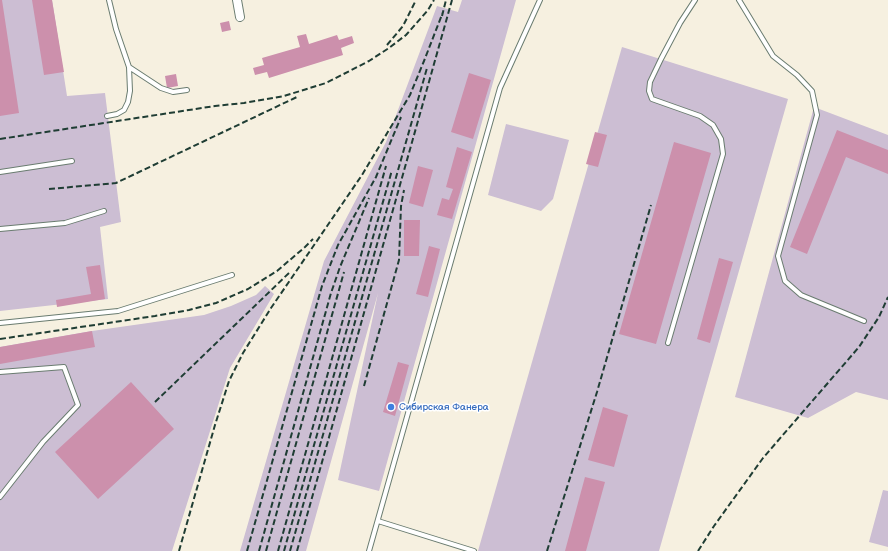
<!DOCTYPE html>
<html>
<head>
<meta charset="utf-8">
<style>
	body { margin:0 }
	canvas { display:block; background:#f6f0e0 }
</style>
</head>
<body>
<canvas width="888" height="551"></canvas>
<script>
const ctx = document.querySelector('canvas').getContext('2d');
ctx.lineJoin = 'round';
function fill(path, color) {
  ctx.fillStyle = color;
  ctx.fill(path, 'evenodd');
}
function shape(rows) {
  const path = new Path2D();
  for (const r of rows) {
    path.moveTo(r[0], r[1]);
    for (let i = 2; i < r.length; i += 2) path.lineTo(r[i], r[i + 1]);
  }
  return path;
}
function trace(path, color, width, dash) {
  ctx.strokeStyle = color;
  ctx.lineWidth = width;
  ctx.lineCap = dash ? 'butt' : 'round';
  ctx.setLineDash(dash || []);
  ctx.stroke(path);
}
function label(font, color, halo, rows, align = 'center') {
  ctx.font = font + ' "Balsamiq Sans",sans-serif';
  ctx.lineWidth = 3;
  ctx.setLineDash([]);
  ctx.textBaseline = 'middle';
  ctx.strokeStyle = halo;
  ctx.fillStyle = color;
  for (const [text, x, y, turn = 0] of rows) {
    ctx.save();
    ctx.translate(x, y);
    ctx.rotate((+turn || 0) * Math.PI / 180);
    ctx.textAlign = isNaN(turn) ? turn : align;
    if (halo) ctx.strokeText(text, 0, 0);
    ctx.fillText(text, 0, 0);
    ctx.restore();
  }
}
const industrial = shape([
	[0,0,52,0,67,96,105,93,121,222,100,227,108,299,0,311],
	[462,0,516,0,379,491,338,480,378,293,306,551,240,551,324,261,386,142,437,6,458,12],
	[622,47,788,99,659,551,478,551],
	[814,107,888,135,888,400,856,392,808,418,735,397],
	[506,124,569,140,553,199,541,211,488,195],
	[265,286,274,294,230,368,172,551,0,551,0,347,92,331,204,315,231,306,256,295],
	[883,490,888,491,888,547,869,542]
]);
const building = shape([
	[0,0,2,0,19,113,0,116],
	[32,0,52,0,64,72,44,75],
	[229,21,231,30,222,32,220,23],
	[306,34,309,44,337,35,339,40,352,36,354,43,341,48,343,55,269,78,267,72,255,75,253,68,264,65,262,58,300,47,297,36],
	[469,73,491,80,473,139,451,132],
	[176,74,178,86,167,88,165,76],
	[837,130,888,150,888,174,846,157,807,254,790,247],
	[595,132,607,135,598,167,586,164],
	[674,142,711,153,656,344,619,334],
	[457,147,472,152,452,219,437,215,442,198,449,200,453,189,446,187],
	[418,166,433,170,423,207,409,203],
	[404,220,420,220,419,256,404,256],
	[429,246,440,249,428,297,416,294],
	[719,258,733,262,710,343,697,339],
	[100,265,105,299,57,307,56,300,91,294,86,267],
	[92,331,95,347,0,364,0,347],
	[398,362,409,365,395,416,383,412],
	[131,382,174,429,98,499,55,452],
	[603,407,628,415,614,467,588,460],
	[585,477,605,482,586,551,565,551]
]);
const service = shape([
	[109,0,116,29,129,67,161,88,173,92,187,90],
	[739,0,773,56,797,75,812,91,817,115,778,256,785,281,801,295,864,321],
	[107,116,117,114,124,110,128,102,130,91,129,67],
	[0,172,72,161],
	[0,229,65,223,104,211],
	[0,323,118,311,232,275],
	[668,343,723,154,721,139,713,125,700,116,652,99,649,91,650,82,661,59,680,23,695,0],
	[0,372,64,367,78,405,43,442,0,497],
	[378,521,474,551],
	[369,551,500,88,540,0]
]);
const minor = shape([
	[237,0,240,17]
]);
const rail = shape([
	[442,16,446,0],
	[387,45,403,26,416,0],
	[0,139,215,106,244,103,284,96,326,83,369,61,389,48,406,35,428,10,434,0],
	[49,189,116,183,299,96],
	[0,339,155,316,189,310,216,303,248,289,277,271,305,247,313,239],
	[364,386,399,260,401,206,404,190],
	[155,402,290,272],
	[179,551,215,425,229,381,243,353,271,308,362,175,410,95,424,61,443,12],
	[247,551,322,286,338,245,376,177,401,117],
	[259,551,331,293,340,267,369,198],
	[266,551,344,272],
	[278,551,386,166],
	[284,551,392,170],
	[290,551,427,68],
	[297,551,452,0],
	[547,551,597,392,651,205],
	[698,551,714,526,763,458,859,347,879,317,888,297]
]);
const markers = [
	[391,407,4,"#3f7fe0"]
];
const shopNames = [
	["Сибирская Фанера",399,407]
];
fill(industrial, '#ccbed3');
fill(building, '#cc90ac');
trace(service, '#6a7c70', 6);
trace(minor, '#6a7c70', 10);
trace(service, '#fff', 4);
trace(minor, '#fff', 8);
trace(rail, '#1f3d34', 2, [6, 3]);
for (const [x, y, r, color] of markers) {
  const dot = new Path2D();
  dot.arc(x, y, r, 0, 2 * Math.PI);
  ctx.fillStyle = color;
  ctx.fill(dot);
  trace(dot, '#fff', 1.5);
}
label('10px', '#366cbe', '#fff', shopNames, 'left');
</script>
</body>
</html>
